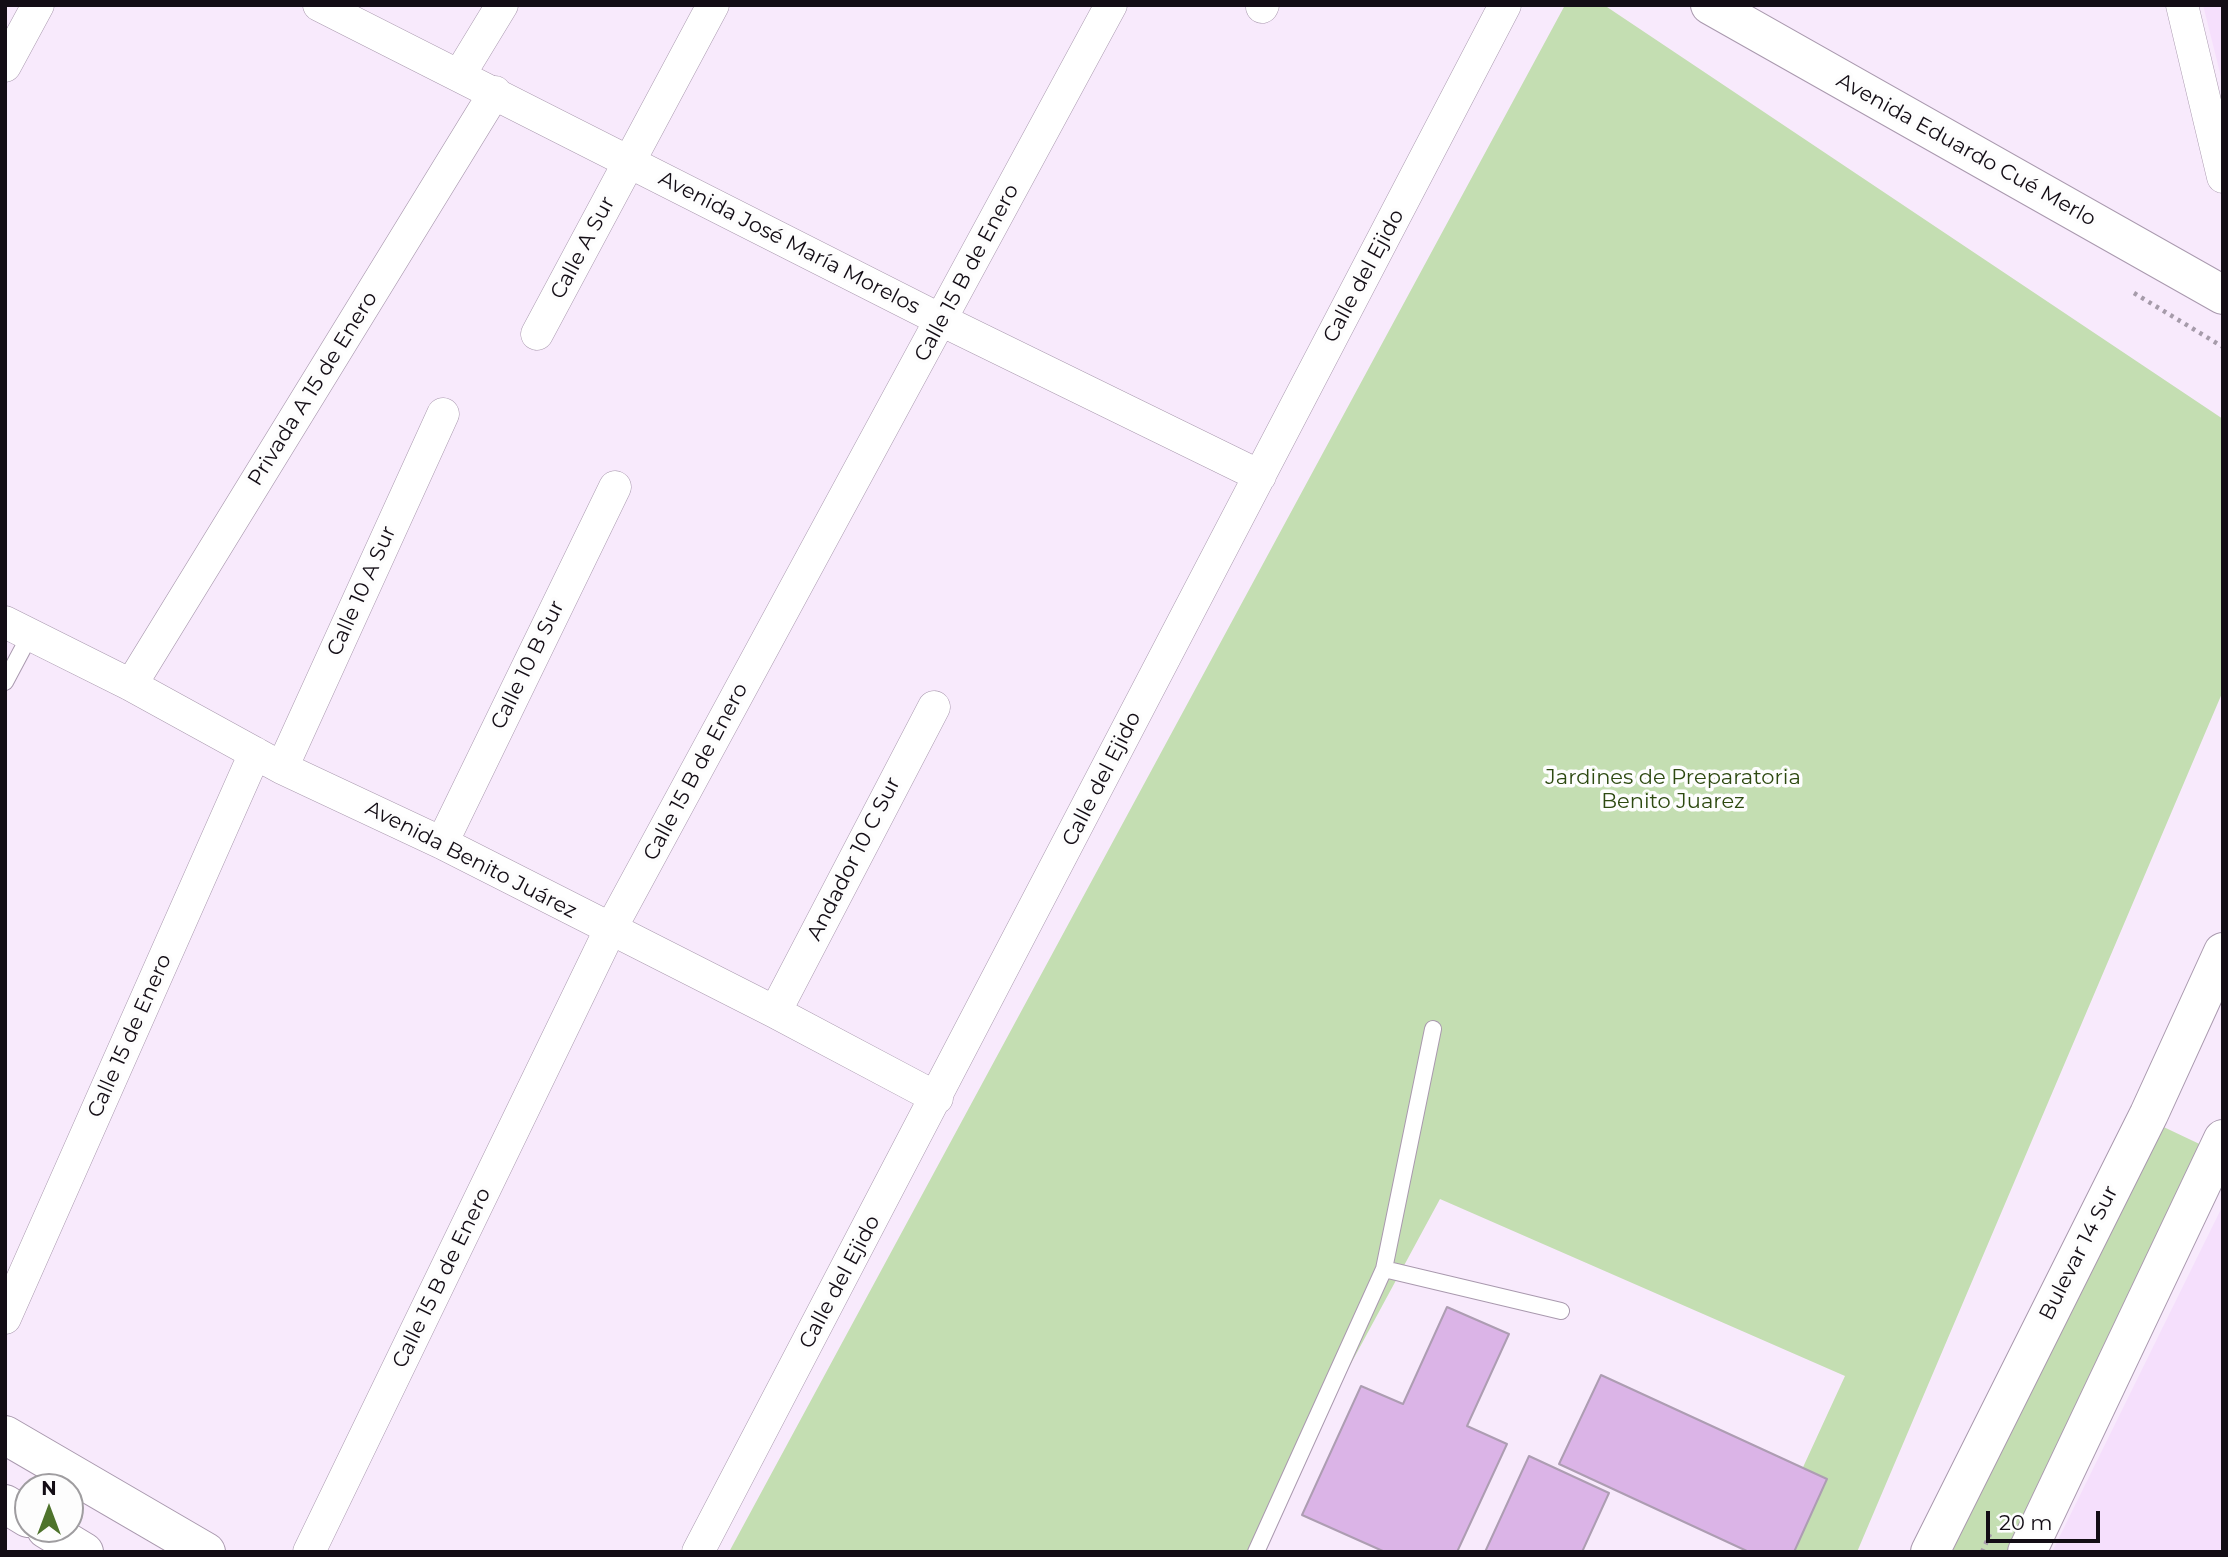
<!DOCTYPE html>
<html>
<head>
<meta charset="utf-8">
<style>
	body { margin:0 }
	#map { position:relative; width:2228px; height:1557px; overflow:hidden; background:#f8eafc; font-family:Montserrat,sans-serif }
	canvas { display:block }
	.frame { position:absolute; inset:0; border:7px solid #130d15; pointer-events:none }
	.north { position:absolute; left:14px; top:1473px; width:70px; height:70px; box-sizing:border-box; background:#fdfdfd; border:2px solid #9f9da0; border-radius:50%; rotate:0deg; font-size:19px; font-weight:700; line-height:28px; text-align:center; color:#130d15 }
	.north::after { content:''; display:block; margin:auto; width:24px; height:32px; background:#4e732c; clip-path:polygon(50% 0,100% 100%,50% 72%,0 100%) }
	.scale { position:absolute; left:1986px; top:1511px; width:114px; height:32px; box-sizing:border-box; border:4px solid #130d15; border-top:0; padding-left:9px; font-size:21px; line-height:24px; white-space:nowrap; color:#130d15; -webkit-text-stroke:5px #fdfdfd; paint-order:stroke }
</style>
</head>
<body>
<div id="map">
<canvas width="2228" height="1557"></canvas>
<div class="frame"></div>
<div class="north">N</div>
<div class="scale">20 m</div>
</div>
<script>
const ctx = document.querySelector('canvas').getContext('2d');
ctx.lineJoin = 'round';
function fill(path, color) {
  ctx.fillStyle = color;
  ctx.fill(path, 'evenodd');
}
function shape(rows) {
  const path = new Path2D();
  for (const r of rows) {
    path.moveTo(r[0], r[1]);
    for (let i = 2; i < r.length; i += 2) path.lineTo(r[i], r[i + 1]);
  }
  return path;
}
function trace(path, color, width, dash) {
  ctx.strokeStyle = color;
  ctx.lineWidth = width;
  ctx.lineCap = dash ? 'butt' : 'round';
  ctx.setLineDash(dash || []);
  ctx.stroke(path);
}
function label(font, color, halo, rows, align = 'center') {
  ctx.font = font + ' Montserrat,sans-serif';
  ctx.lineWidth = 7;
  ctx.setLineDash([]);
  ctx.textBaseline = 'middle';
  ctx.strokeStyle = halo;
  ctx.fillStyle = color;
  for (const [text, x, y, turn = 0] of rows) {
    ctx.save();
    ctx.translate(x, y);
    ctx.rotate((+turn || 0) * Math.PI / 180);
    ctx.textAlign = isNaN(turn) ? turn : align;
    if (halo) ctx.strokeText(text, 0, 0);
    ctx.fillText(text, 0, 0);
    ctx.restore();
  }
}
const built = shape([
	[2203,5,2223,5,2223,85],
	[2223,1205,2223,1552,2052,1552]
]);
const green = shape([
	[1565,5,1604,5,2223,419,2223,691,1857,1552,1764,1552,1845,1376,1440,1199,1249,1552,729,1552],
	[2151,1121,2210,1149,2008,1552,1952,1552]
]);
const building = shape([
	[1447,1307,1509,1334,1467,1426,1507,1444,1457,1552,1385,1552,1302,1515,1361,1386,1403,1404,1447,1307],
	[1601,1375,1827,1479,1794,1552,1749,1552,1559,1464,1601,1375],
	[1529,1456,1609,1493,1582,1552,1485,1552,1529,1456]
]);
const path = shape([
	[2134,293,2223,347],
	[1982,1552,1990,1534]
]);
const lane = shape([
	[5,682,30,635],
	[1384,1269,1433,1029],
	[1256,1552,1384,1269,1561,1311]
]);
const street = shape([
	[319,5,941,320,1260,476],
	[2182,5,2223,177],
	[1262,7,1263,5],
	[5,66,38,5],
	[460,74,502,5],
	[537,334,713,5],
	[5,622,131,685,282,768,442,843,775,1012,937,1098],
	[131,685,495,92],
	[282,768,443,414],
	[442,843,615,487],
	[775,1012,934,707],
	[5,1318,255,753],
	[309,1552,610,930,1111,5],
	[698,1552,1505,5]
]);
const secondary = shape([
	[1710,5,2223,295],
	[5,1435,206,1552],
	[5,1504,28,1518],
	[46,1529,84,1552],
	[1930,1552,2149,1114,2223,952],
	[2027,1552,2223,1139]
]);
const streetNames = [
	["Avenida Eduardo Cué Merlo",1966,150,29],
	["Avenida José María Morelos",789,243,27],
	["Calle A Sur",583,248,-62],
	["Calle 15 B de Enero",967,273,-62],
	["Calle del Ejido",1364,276,-62],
	["Privada A 15 de Enero",313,389,-58],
	["Calle 10 A Sur",362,591,-66],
	["Calle 10 B Sur",528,665,-64],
	["Calle 15 B de Enero",696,772,-62],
	["Calle del Ejido",1102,779,-63],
	["Andador 10 C Sur",854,859,-63],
	["Avenida Benito Juárez",471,860,27],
	["Calle 15 de Enero",130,1036,-66],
	["Bulevar 14 Sur",2079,1253,-63],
	["Calle 15 B de Enero",442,1278,-64],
	["Calle del Ejido",840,1282,-62]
];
const parkNames = [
	["Jardines de Preparatoria",1673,778],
	["Benito Juarez",1673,802]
];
fill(built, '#f5dffc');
fill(green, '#c4deb2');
fill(building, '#dbb4e7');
trace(building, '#ad9db2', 2);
trace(lane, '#a999ae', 18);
trace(street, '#a999ae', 33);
trace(secondary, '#a999ae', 40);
trace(path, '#a69baa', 4.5, [3.5, 5]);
trace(lane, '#fff', 16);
trace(street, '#fff', 32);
trace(secondary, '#fff', 38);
label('21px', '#130d15', '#fdfdfd', streetNames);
label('21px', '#2d4910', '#fdfdfd', parkNames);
</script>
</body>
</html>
